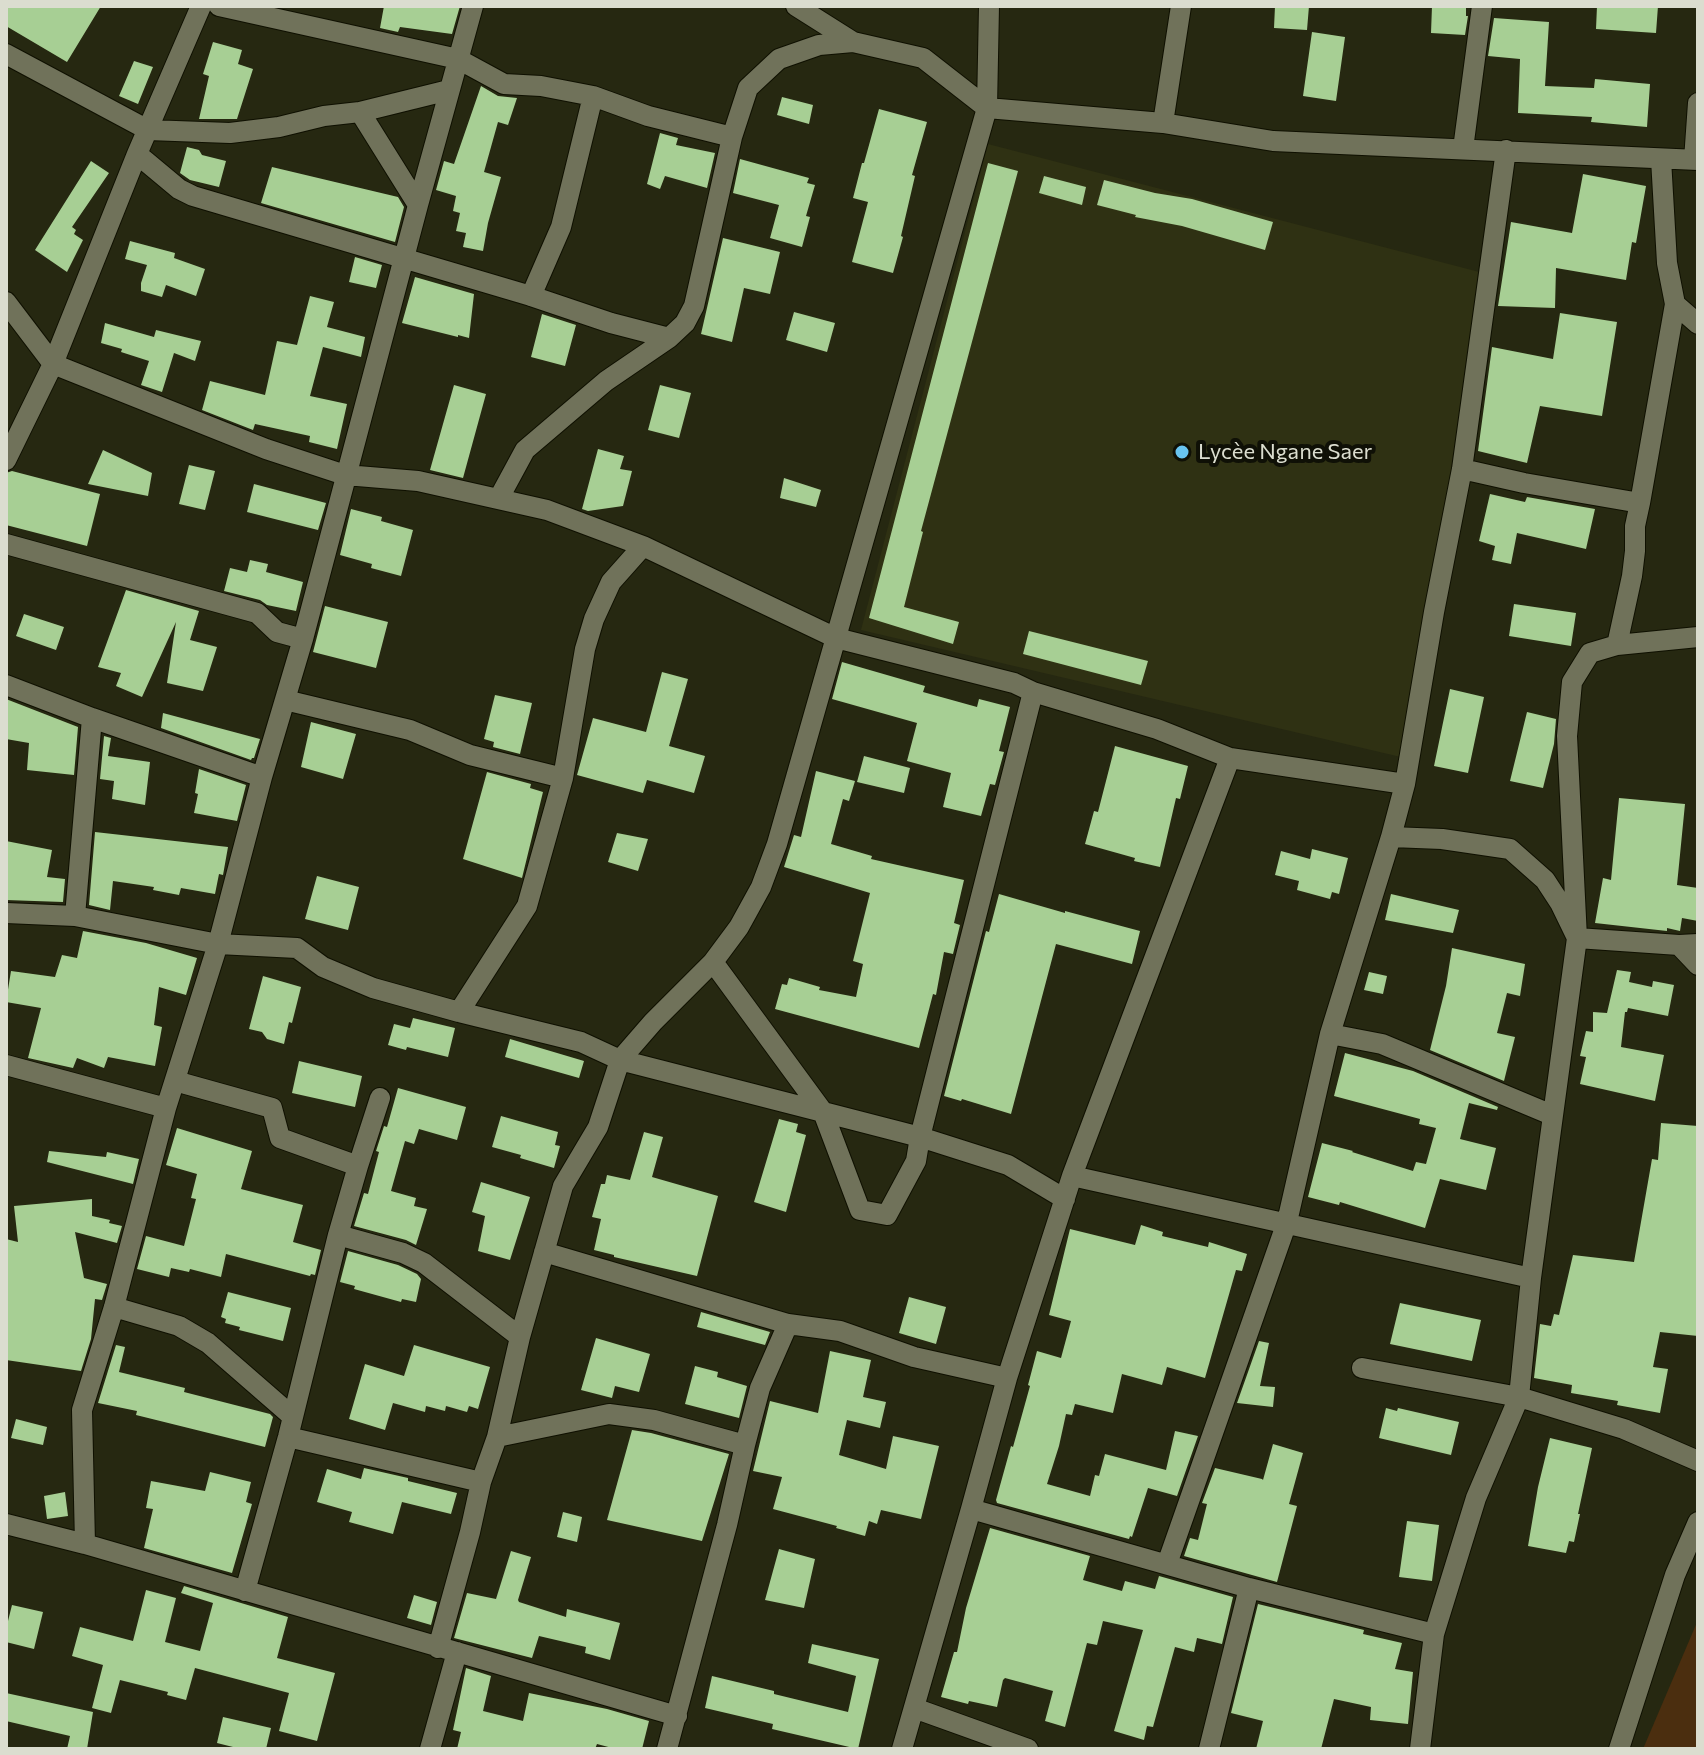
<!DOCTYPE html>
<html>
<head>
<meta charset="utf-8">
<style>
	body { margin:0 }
	#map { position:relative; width:1704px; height:1755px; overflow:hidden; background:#262811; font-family:Commissioner,sans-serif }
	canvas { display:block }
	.frame { position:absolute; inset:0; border:8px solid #dbddcf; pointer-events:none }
</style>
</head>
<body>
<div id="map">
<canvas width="1704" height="1755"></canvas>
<div class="frame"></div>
</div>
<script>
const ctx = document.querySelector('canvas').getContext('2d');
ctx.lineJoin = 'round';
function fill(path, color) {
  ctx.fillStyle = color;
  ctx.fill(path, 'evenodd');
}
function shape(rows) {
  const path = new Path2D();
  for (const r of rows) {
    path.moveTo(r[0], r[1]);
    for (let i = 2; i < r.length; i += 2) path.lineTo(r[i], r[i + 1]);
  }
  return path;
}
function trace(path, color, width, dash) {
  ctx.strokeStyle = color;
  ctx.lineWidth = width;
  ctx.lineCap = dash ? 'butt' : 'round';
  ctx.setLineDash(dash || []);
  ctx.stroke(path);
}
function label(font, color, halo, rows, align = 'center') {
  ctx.font = font + ' Commissioner,sans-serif';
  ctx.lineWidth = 8;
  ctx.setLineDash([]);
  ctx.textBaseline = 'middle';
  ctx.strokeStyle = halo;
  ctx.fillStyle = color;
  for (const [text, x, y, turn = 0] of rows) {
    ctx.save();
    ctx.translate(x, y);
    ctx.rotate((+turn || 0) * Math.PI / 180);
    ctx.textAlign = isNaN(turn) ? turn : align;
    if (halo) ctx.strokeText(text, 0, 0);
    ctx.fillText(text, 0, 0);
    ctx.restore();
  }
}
const built = shape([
	[988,144,1487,274,1405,758,861,630]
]);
const green = shape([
	[1698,1620,1698,1749,1643,1749]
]);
const building = shape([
	[6,6,101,6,67,62,6,26],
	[384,6,460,6,452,34,400,27,398,32,380,28],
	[1275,6,1309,6,1307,30,1274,28],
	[1432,6,1466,6,1466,16,1468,16,1465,35,1431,33],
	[1597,6,1658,6,1656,33,1596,29],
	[1494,18,1549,22,1545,86,1594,88,1595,79,1650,84,1647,127,1591,122,1592,117,1518,113,1520,59,1488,56],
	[1312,32,1345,37,1336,101,1303,96],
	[213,42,242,50,238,64,253,69,237,119,199,119,209,76,203,74],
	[134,61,153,67,138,104,119,96],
	[481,86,498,96,517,98,508,125,498,122,484,172,501,177,488,223,483,251,463,247,466,233,456,231,460,213,453,211,456,196,436,190,444,161,454,164],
	[782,97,813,105,809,124,777,115],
	[879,109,927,122,912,175,915,176,901,236,903,237,893,273,852,262,868,202,853,198,862,163,864,163],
	[660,133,678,138,676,145,715,153,707,188,665,176,660,189,647,184],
	[187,147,199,150,202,155,226,161,219,187,190,180,180,173],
	[740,159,809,178,807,183,815,185,806,216,810,217,802,247,770,238,779,205,733,193],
	[91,161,109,173,72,227,76,230,74,234,83,240,67,272,35,250],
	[988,163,1018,171,921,531,923,532,904,607,959,622,953,644,869,618],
	[272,167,398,197,404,207,395,242,261,203],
	[1583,174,1646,186,1636,243,1632,242,1626,280,1556,268,1555,308,1498,306,1511,222,1572,233],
	[1044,176,1086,187,1082,205,1039,193],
	[1104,180,1155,193,1192,199,1273,222,1265,250,1182,226,1135,217,1136,215,1097,205],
	[723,238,780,252,770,294,744,288,732,342,701,334],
	[130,241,175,253,174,258,205,269,196,296,166,285,162,297,141,291,141,283,147,265,125,259],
	[355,257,382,265,376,288,349,282],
	[415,277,474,294,469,338,458,335,458,337,402,323],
	[310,296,334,302,327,327,365,337,361,357,323,347,310,396,347,404,337,449,309,442,310,436,255,424,253,430,202,410,210,381,265,395,277,341,297,345],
	[794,312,835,323,827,352,786,340],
	[1560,313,1617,322,1602,416,1540,406,1527,463,1478,451,1492,347,1553,359],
	[542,314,576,325,565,366,531,357],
	[105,323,154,337,156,330,201,341,195,361,174,353,162,392,141,385,149,361,121,352,122,349,101,343],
	[454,385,486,394,463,478,430,470],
	[660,385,691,393,679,438,648,430],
	[598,449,624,456,620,469,632,471,623,506,588,511,582,509],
	[103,450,152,473,148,496,88,484],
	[189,465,215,471,205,510,179,504],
	[12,471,100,494,87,546,6,525,6,473],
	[784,478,821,490,816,507,780,498],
	[254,484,326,503,318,530,247,512],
	[1490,494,1525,502,1527,497,1595,509,1586,549,1517,533,1511,564,1492,560,1495,546,1479,541],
	[351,509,382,517,381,521,413,530,401,576,371,568,372,564,340,555],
	[250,560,268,564,266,572,303,582,296,611,267,605,260,600,224,591,230,568,247,572],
	[126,590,199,611,190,640,217,647,203,691,167,683,176,622,142,697,116,686,121,673,98,667],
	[1514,604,1576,613,1571,646,1509,636],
	[325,606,388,622,376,668,313,652],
	[24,614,64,627,56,650,16,636],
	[1029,631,1148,661,1141,685,1023,654],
	[842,662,925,686,923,692,977,707,979,699,1010,707,999,751,1004,752,995,785,990,784,981,816,943,807,951,773,907,761,917,723,832,699],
	[662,672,688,679,669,746,705,756,694,793,647,780,643,793,577,775,593,718,646,732],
	[1450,689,1484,697,1468,773,1434,766],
	[495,695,532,703,520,754,493,747,494,742,484,739],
	[6,699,78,727,74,775,27,770,29,743,6,739],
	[1527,712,1556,719,1554,744,1543,788,1510,781],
	[163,713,260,739,254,758,252,758,251,760,161,728],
	[311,722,356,734,343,779,301,767],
	[104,736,111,738,108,756,150,762,145,805,112,799,114,781,100,779],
	[1115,746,1188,766,1180,799,1176,798,1160,867,1134,861,1135,858,1085,844,1094,811,1098,812],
	[864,756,910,768,904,793,857,782],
	[199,769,246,785,237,821,194,813,198,794,195,793],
	[816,771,855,781,849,801,843,799,831,844,872,856,871,859,964,880,954,923,960,925,953,954,944,952,936,995,933,994,919,1048,775,1009,782,984,787,985,789,978,820,987,819,990,856,997,863,964,853,961,870,893,784,867,794,835,801,837],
	[487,772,531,784,530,788,543,792,522,878,463,859],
	[1619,798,1685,804,1677,885,1698,888,1698,921,1682,918,1680,931,1667,928,1667,931,1595,923,1603,878,1611,880],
	[95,832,228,847,223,875,219,874,215,894,181,888,179,895,153,890,154,887,113,881,110,910,89,905],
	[617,833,648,839,638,871,608,862],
	[6,841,52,850,47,877,65,879,63,902,6,900],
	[1312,849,1348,858,1339,894,1332,892,1330,899,1297,890,1299,881,1275,875,1281,851,1310,859],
	[317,876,359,887,348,930,305,919],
	[999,894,1065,913,1065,911,1140,931,1132,964,1056,944,1011,1114,962,1099,961,1101,944,1096,986,931,989,932],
	[1391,894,1459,910,1453,933,1385,920],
	[83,931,146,943,197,958,186,995,159,987,154,1025,162,1027,155,1066,108,1057,104,1068,77,1058,73,1068,28,1058,41,1008,6,1002,11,971,55,977,62,955,77,958],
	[1452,948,1525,964,1520,996,1507,993,1497,1033,1515,1037,1504,1081,1430,1050,1446,986],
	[1617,970,1631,972,1629,982,1652,987,1653,981,1674,985,1668,1016,1628,1008,1627,1012,1625,1012,1621,1047,1664,1055,1655,1101,1580,1084,1586,1057,1580,1056,1586,1031,1593,1032,1593,1012,1607,1013],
	[1369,972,1387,976,1383,994,1364,990],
	[263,976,301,987,292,1023,289,1022,284,1044,267,1039,262,1032,249,1029],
	[413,1018,455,1028,448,1057,407,1047,406,1050,388,1045,394,1024,410,1028],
	[510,1039,584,1061,579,1078,505,1057],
	[1345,1053,1413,1071,1498,1107,1497,1110,1469,1103,1460,1139,1496,1148,1486,1190,1440,1179,1425,1228,1340,1202,1339,1205,1308,1197,1322,1143,1353,1151,1352,1152,1413,1171,1416,1162,1426,1164,1436,1128,1419,1124,1420,1119,1334,1096],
	[299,1061,362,1076,355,1107,292,1093],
	[398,1088,466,1107,457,1140,419,1129,414,1144,405,1141,391,1191,416,1198,414,1206,427,1209,416,1245,406,1240,354,1226,364,1193,368,1194,379,1152,376,1151,384,1126,387,1127],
	[501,1116,558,1132,555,1145,560,1146,554,1168,520,1158,521,1155,492,1147],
	[779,1119,798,1124,796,1132,806,1135,786,1212,754,1202],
	[1661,1123,1698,1126,1698,1336,1660,1332,1653,1367,1668,1369,1660,1413,1617,1405,1618,1401,1571,1393,1572,1385,1534,1378,1540,1324,1551,1326,1554,1314,1559,1315,1573,1255,1634,1262,1652,1159,1658,1160],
	[177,1128,252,1151,241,1189,303,1205,293,1242,321,1250,315,1275,311,1274,310,1276,226,1254,221,1277,190,1269,189,1272,171,1268,169,1277,137,1269,146,1236,184,1246,196,1199,191,1198,197,1174,166,1165],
	[644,1132,663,1137,652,1177,718,1196,697,1276,614,1257,614,1255,594,1250,601,1219,592,1217,601,1184,605,1184,607,1175,630,1180],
	[49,1151,106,1157,107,1152,139,1159,133,1184,47,1162],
	[481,1182,530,1197,510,1260,478,1251,485,1216,472,1212],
	[92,1199,92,1216,110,1220,109,1223,122,1226,117,1243,75,1232,84,1278,107,1284,102,1300,95,1299,91,1339,81,1371,6,1360,6,1239,18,1242,14,1206],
	[1141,1225,1163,1232,1162,1236,1208,1247,1209,1242,1247,1254,1242,1271,1236,1270,1205,1378,1167,1367,1162,1385,1122,1374,1113,1413,1075,1404,1072,1415,1066,1414,1059,1446,1047,1484,1090,1496,1095,1475,1099,1476,1105,1454,1166,1470,1175,1431,1198,1436,1177,1496,1148,1488,1132,1537,1130,1536,1129,1539,997,1503,996,1500,1011,1446,1013,1447,1030,1386,1028,1385,1037,1351,1061,1358,1071,1321,1049,1315,1070,1229,1135,1245],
	[348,1251,398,1265,417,1274,421,1279,416,1302,402,1299,401,1302,354,1289,355,1286,340,1282],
	[228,1292,291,1308,283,1341,239,1330,240,1327,225,1323,226,1319,221,1317],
	[909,1297,946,1307,936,1344,899,1333],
	[1400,1303,1481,1320,1472,1361,1390,1344],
	[701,1312,770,1332,765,1345,697,1327],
	[596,1338,650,1354,639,1392,615,1386,612,1398,581,1390],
	[1259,1341,1269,1343,1260,1386,1275,1387,1273,1407,1237,1403],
	[116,1345,125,1347,119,1372,185,1388,184,1392,270,1414,273,1417,265,1447,136,1415,137,1411,98,1403],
	[414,1345,490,1367,478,1409,469,1406,467,1412,446,1406,445,1411,426,1406,425,1412,393,1403,385,1430,349,1419,365,1364,404,1376],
	[830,1351,871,1360,863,1397,886,1402,880,1428,847,1420,839,1455,886,1469,893,1436,939,1446,921,1519,881,1510,877,1524,869,1521,865,1536,836,1528,837,1526,773,1509,782,1477,753,1471,770,1401,818,1413],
	[695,1366,718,1372,717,1377,747,1386,739,1418,685,1404],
	[1386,1408,1397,1411,1398,1408,1459,1422,1451,1455,1379,1438],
	[16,1419,47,1427,43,1445,11,1438],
	[632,1430,651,1433,729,1454,702,1541,607,1520],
	[1550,1438,1592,1448,1578,1514,1580,1514,1574,1542,1569,1541,1566,1553,1528,1546,1538,1487],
	[1273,1444,1303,1453,1289,1504,1297,1506,1277,1582,1184,1556,1190,1538,1198,1540,1207,1504,1202,1503,1215,1468,1262,1479,1263,1480],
	[364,1468,408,1478,408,1481,457,1493,451,1514,402,1502,393,1534,349,1522,352,1512,317,1502,327,1469,361,1479],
	[210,1472,251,1482,246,1502,252,1504,232,1573,144,1548,153,1509,146,1508,151,1481,205,1491],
	[65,1492,68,1516,47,1519,44,1496],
	[563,1512,582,1517,577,1542,557,1537],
	[1407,1521,1439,1525,1432,1581,1399,1577],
	[990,1528,1090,1556,1083,1580,1122,1591,1125,1581,1155,1589,1159,1576,1233,1597,1222,1644,1197,1638,1194,1652,1175,1647,1153,1727,1147,1726,1144,1740,1114,1731,1143,1630,1103,1621,1097,1645,1087,1643,1065,1727,1045,1721,1053,1691,1005,1678,1003,1680,997,1707,969,1701,968,1704,941,1697,954,1652,957,1652,966,1608],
	[779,1549,815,1559,804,1608,765,1600],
	[511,1551,531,1557,518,1600,519,1602,566,1617,567,1609,620,1623,610,1660,585,1653,586,1647,539,1636,532,1658,454,1638,467,1593,496,1599],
	[184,1586,288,1617,277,1658,335,1673,317,1741,279,1731,289,1693,195,1668,186,1700,167,1695,168,1692,120,1680,111,1713,92,1708,103,1665,72,1656,80,1627,133,1641,146,1590,176,1598,165,1642,200,1651,213,1603,181,1593],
	[414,1595,437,1602,431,1625,407,1618],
	[1258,1604,1364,1630,1363,1634,1402,1643,1395,1669,1413,1672,1408,1724,1370,1720,1371,1707,1334,1699,1321,1749,1256,1749,1263,1721,1231,1713],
	[12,1605,43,1612,34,1649,6,1642,6,1629],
	[812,1644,879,1659,858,1749,772,1729,773,1724,705,1708,712,1676,774,1691,774,1694,848,1712,856,1676,808,1663],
	[466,1668,491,1676,483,1711,523,1721,529,1693,607,1709,649,1721,642,1749,616,1749,597,1744,595,1749,457,1749,461,1732,453,1730],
	[6,1693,93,1712,87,1749,67,1749,70,1736,6,1721],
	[223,1717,271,1728,266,1749,241,1749,217,1743]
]);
const street = shape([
	[219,6,458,59,504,84,541,86,593,96,648,116,732,137],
	[796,6,853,42],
	[6,54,148,130,230,133,279,127,324,116,360,112,449,90],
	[360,112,418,205],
	[1163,123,1181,6],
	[1463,149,1482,6],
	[1506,150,1462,469,1434,612,1405,784,1391,837,1442,839,1510,849,1545,880,1560,903,1577,938,1679,945,1698,944],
	[137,154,179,189,193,196,531,296,611,323,669,338],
	[1661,159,1667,263,1675,304,1698,324],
	[1694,160,1698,103],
	[531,296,561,227,593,96],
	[6,302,53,364,266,449,345,475,418,481,547,510,643,546,836,638,1014,683,1033,692,1157,729,1230,758],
	[6,460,53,364,137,154,201,6],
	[1462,469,1524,483,1640,503,1635,526,1635,551,1632,576,1617,645],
	[499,498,525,450,606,381,669,338,685,323,694,306,732,137,748,88,779,59,819,45,853,42,923,58,987,108,1163,123,1273,141,1698,160],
	[1640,503,1675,304],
	[6,544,257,613,277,632,303,639],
	[6,685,92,718,262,777],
	[1033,692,920,1137,1008,1165,1065,1199],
	[285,700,410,730,470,755,563,778,527,906,459,1012],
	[563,778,585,649,594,619,611,582,643,546],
	[6,913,75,916,218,944,297,948,323,967,373,988,459,1012,581,1042,620,1060,823,1112,920,1137,916,1161,887,1215,860,1210,823,1112,713,962],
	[75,916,92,718],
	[1679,945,1698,965],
	[1330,1034,1382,1044,1552,1115],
	[6,1065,166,1108],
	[175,1081,272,1108,280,1138,358,1166,380,1098],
	[1072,1176,1531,1278],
	[338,1235,403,1253,424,1263,520,1337],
	[544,1252,788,1324,840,1331,914,1357,1007,1378],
	[114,1307,179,1326,208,1343,293,1417],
	[1362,1368,1519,1397,1624,1429,1698,1461],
	[288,1437,481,1482],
	[497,1437,609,1414,654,1420,745,1445],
	[971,1509,1249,1588,1434,1634],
	[6,1524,85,1544,677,1716],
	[85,1544,82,1410,114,1307,166,1108,218,944,262,777,303,639,418,205,473,6],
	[1167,1564,1287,1222,1330,1034,1391,837],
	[245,1591,288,1437,338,1235,358,1166],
	[438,1648,470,1532,481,1482,497,1437,520,1337,563,1186,598,1127,620,1060,653,1022,713,962,739,927,761,887,777,844,987,108,989,6],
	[914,1708,1028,1749],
	[430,1749,457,1652],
	[667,1749,727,1525,745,1445,760,1388,788,1324],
	[902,1749,971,1509,1007,1378,1072,1176,1230,758,1405,784],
	[1209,1749,1249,1588],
	[1420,1749,1434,1634,1476,1498,1519,1397,1531,1278,1577,938,1567,736,1572,682,1590,653,1617,645,1698,637],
	[1619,1749,1675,1575,1698,1522]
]);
const markers = [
	[1182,452,8,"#68c4f0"]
];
const poiNames = [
	["Lycèe Ngane Saer",1198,452]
];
fill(built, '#2f3113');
fill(green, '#4b2e0f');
fill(building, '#a7cf94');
trace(street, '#0f1000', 22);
trace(street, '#70725a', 20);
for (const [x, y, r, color] of markers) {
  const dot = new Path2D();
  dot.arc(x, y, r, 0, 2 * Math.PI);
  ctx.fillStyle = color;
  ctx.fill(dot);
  trace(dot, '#0f1006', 3);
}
label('22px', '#dbddcf', '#0f1006', poiNames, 'left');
</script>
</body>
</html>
